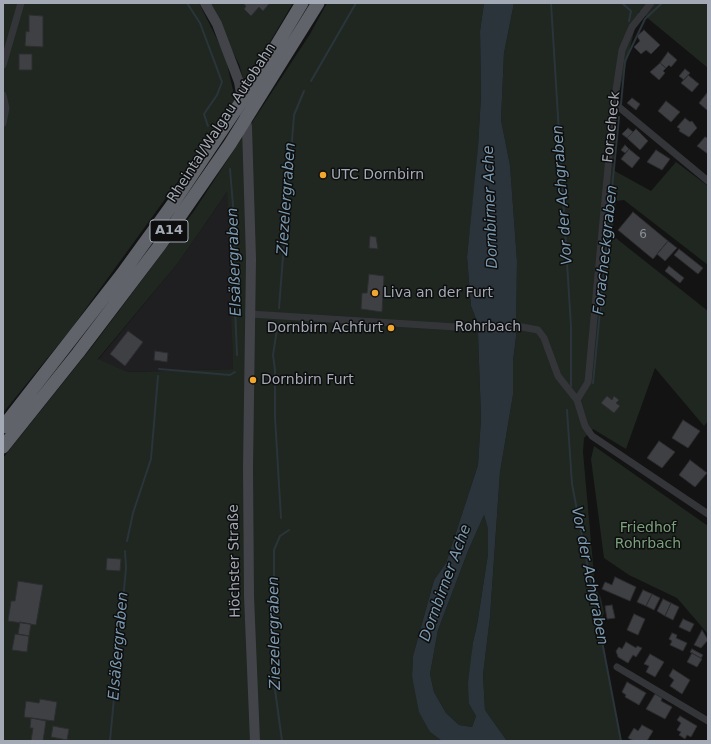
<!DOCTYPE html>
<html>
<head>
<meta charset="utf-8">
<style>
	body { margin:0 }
	#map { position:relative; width:711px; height:744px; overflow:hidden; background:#131314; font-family:"DejaVu Sans",sans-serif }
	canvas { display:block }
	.frame { position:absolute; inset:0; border:4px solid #a4aab5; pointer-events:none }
</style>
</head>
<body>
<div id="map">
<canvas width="711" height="744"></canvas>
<div class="frame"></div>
</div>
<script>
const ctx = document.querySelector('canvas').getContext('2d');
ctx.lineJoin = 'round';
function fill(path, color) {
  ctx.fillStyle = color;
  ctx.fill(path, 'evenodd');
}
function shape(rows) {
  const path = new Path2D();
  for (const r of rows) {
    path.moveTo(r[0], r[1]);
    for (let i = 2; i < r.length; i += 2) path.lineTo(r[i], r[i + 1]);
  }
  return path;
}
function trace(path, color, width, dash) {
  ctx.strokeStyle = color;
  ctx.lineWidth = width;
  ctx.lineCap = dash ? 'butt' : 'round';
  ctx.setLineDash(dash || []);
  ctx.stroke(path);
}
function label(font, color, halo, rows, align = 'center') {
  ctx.font = font + ' "DejaVu Sans",sans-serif';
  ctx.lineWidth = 3;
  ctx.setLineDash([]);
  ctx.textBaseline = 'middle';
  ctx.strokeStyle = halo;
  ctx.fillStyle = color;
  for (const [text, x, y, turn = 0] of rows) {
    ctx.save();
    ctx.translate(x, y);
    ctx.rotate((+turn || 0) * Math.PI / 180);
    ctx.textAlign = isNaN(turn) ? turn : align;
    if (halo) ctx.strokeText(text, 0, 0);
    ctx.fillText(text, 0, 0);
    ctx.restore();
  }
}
const built = shape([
	[227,192,232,273,233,369,128,372,98,360,178,263]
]);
const green = shape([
	[3,3,199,3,225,55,235,99,216,129,71,329,3,413],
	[208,3,293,3,245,84,239,64],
	[327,3,484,3,480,31,481,96,477,165,467,257,471,306,477,321,478,334,481,418,478,465,446,563,434,580,413,656,412,676,430,732,442,741,3,741,3,458,91,348,194,211,310,34],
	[227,192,233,369,128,372,98,359,178,263],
	[514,3,708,3,708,68,639,11,620,89,613,170,651,191,676,162,708,186,708,265,624,200,616,201,612,235,708,311,708,421,704,426,655,368,626,449,593,429,584,438,583,452,595,587,601,598,604,613,600,624,621,741,507,741,485,710,483,675,490,617,500,472,513,395,513,361,516,337,517,261,510,165,501,120,504,53],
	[594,446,708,526,708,634,677,598,629,575,604,558,591,459],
	[484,515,488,529,488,554,477,625,473,642,469,704,476,716,472,727,459,725,446,713,434,692,430,674,438,630,468,551]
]);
const water = shape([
	[484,3,514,3,504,53,501,120,510,165,517,261,516,337,513,361,513,395,500,472,490,617,483,675,485,710,507,741,442,741,430,732,419,712,412,676,413,656,434,580,446,563,478,465,481,418,478,334,477,321,471,306,467,257,478,147,481,96,480,31],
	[484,515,488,529,488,554,477,625,473,642,468,683,469,704,476,716,472,727,459,725,446,713,434,692,430,674,438,630,468,551]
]);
const stream = shape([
	[187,3,200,23,222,82,217,95,204,114,208,126],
	[551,3,571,327,571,386],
	[622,3,631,11,629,21],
	[311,81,356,3],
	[621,104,625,61,645,19,662,3],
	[230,169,235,230,234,283,237,355],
	[279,308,294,115,304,91],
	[277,329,273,355,275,370,275,417,281,518],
	[159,369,230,375,235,372],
	[593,383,619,117],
	[567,410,572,484,621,741],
	[127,541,133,513,151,459,158,376],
	[110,741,126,568,125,551],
	[282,741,274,682,274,550,280,536,289,530]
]);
const building = shape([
	[243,3,268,3,269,4,263,11,259,7,251,16,244,9,246,6,243,3],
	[29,15,43,16,43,47,25,46,26,31,29,32,29,15],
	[644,30,660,45,651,54,646,50,641,54,634,47,640,41,637,36,644,30],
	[668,52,677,60,671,67,669,65,666,68,660,63,668,52],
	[19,54,32,54,32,70,19,70,19,54],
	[660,63,666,68,663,71,665,73,659,80,650,72,660,63],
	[685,69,690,73,684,80,679,76,685,69],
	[688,75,699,84,692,92,681,83,688,75],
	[707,93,708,94,708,111,699,103,707,93],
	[632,98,640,104,636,110,627,103,632,98],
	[666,101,680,112,671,122,658,111,666,101],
	[685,118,690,122,692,121,697,128,689,137,679,131,680,129,677,127,685,118],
	[628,128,633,132,627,138,622,134,628,128],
	[636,129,648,141,640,150,627,138,636,129],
	[705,137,708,138,708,154,697,146,705,137],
	[625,145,629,149,625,153,621,150,625,145],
	[629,149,640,158,632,168,621,159,629,149],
	[656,150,670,159,662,170,647,162,656,150],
	[633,212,668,241,653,259,618,230,633,212],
	[370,236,376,237,378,249,369,248,370,236],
	[668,241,677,248,665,261,657,254,668,241],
	[679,249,703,268,698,274,674,255,679,249],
	[669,266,684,278,680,283,665,271,669,266],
	[369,274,384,276,382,312,361,309,362,293,367,293,369,274],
	[128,331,143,342,125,366,110,354,128,331],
	[155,351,168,353,167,362,154,360,155,351],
	[607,396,612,400,614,396,619,400,616,403,620,406,614,413,601,403,607,396],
	[683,420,700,431,688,448,672,438,683,420],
	[659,441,675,452,662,468,647,458,659,441],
	[690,460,707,473,695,487,679,475,690,460],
	[107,558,121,559,120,571,106,570,107,558],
	[615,577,636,587,630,601,602,589,605,582,612,585,615,577],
	[18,581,43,585,36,625,8,621,11,601,15,601,18,581],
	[643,590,652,594,646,606,637,602,643,590],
	[652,594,660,598,654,610,646,606,652,594],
	[663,599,671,603,665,616,657,611,663,599],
	[671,603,679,607,673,620,665,616,671,603],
	[612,605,615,618,607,619,605,606,612,605],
	[634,614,645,619,638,635,627,630,634,614],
	[683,619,694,624,690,632,679,627,683,619],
	[20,622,31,624,29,636,18,634,20,622],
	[702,630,708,640,701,648,694,645,702,630],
	[672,633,677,635,676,638,687,643,683,651,670,645,672,641,669,639,672,633],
	[15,634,29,636,27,652,12,650,15,634],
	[626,642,636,648,637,646,642,648,636,657,633,655,628,663,618,657,616,651,619,647,622,649,626,642],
	[692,649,703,655,701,658,690,652,692,649],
	[692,653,702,659,697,667,687,662,692,653],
	[650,654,664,662,655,677,646,672,649,666,644,664,650,654],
	[673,669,690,680,682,694,670,686,674,680,669,676,673,669],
	[627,682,646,693,639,705,625,697,626,695,622,692,627,682],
	[655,694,662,698,661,701,672,707,665,719,646,709,655,694],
	[40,699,57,702,54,721,24,717,26,701,39,703,40,699],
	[680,716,697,726,691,737,687,735,685,739,679,735,681,732,677,730,681,723,677,720,680,716],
	[31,718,46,721,43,741,31,741,33,728,30,728,31,718],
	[642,725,653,731,647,741,634,741,628,738,634,728,638,731,642,725],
	[53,726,69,729,67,740,51,737,53,726]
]);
const minor = shape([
	[3,65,21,3],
	[3,95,6,108,3,123],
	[614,103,708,181],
	[250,314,456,327,522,327,538,330,544,338,558,376,577,400,585,426,592,436,708,514],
	[577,400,588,382,614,103,622,50,632,27,651,3],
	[617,667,708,721]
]);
const secondary = shape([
	[205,3,217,24,239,82,247,127,251,259,248,468,249,596,255,741]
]);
const motorway = shape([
	[3,427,122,274,172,205,255,81,302,3],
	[3,447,78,353,160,245,230,144,318,3]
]);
const markers = [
	[323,175,4,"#f1a62e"],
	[375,293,4,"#f1a62e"],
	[391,328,4,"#f1a62e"],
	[253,380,4,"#f1a62e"]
];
const numberNames = [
	["6",643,235]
];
const shields = [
	[169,231,38]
];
const shieldNames = [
	["A14",169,231]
];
const streetNames = [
	["Rheintal/Walgau Autobahn",222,123,-57],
	["Foracheck",612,127,-84],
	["Rohrbach",488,327],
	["Höchster Straße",235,561,-91]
];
const poiNames = [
	["UTC Dornbirn",331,175],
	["Liva an der Furt",383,293],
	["Dornbirn Achfurt",383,328,"right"],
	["Dornbirn Furt",261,380]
];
const parkNames = [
	["Friedhof",648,528],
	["Rohrbach",648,544]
];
const waterNames = [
	["Vor der Achgraben",563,195,-94],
	["Ziezelergraben",287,199,-86],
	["Dornbirner Ache",491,207,-92],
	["Foracheckgraben",606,250,-84],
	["Elsäßergraben",235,262,-92],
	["Vor der Achgraben",589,576,79],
	["Dornbirner Ache",446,583,-70],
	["Ziezelergraben",275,633,-91],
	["Elsäßergraben",119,646,-85]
];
fill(built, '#1f1f21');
fill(green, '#1f2720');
fill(water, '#2b343a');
trace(stream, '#2b343a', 2);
fill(building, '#3f4044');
trace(building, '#2d2d30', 1);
trace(minor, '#343539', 7);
trace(secondary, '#424449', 10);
trace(motorway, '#60636a', 13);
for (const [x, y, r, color] of markers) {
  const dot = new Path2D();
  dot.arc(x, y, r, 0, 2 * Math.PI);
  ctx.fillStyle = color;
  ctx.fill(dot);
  trace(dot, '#0e0e0f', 1.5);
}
label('12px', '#8b9099', null, numberNames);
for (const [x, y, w] of shields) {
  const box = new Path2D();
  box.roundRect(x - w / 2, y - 11, w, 22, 3);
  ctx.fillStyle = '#0e0e0f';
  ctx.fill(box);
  trace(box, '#a4aab5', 1);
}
label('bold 13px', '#a4aab5', null, shieldNames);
label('14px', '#a4aab5', '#0e0e0f', streetNames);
label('14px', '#a4aab5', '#0e0e0f', poiNames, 'left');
label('14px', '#7ba07c', '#0e0e0f', parkNames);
label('italic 15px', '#7b9ab0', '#0e0e0f', waterNames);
</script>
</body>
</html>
